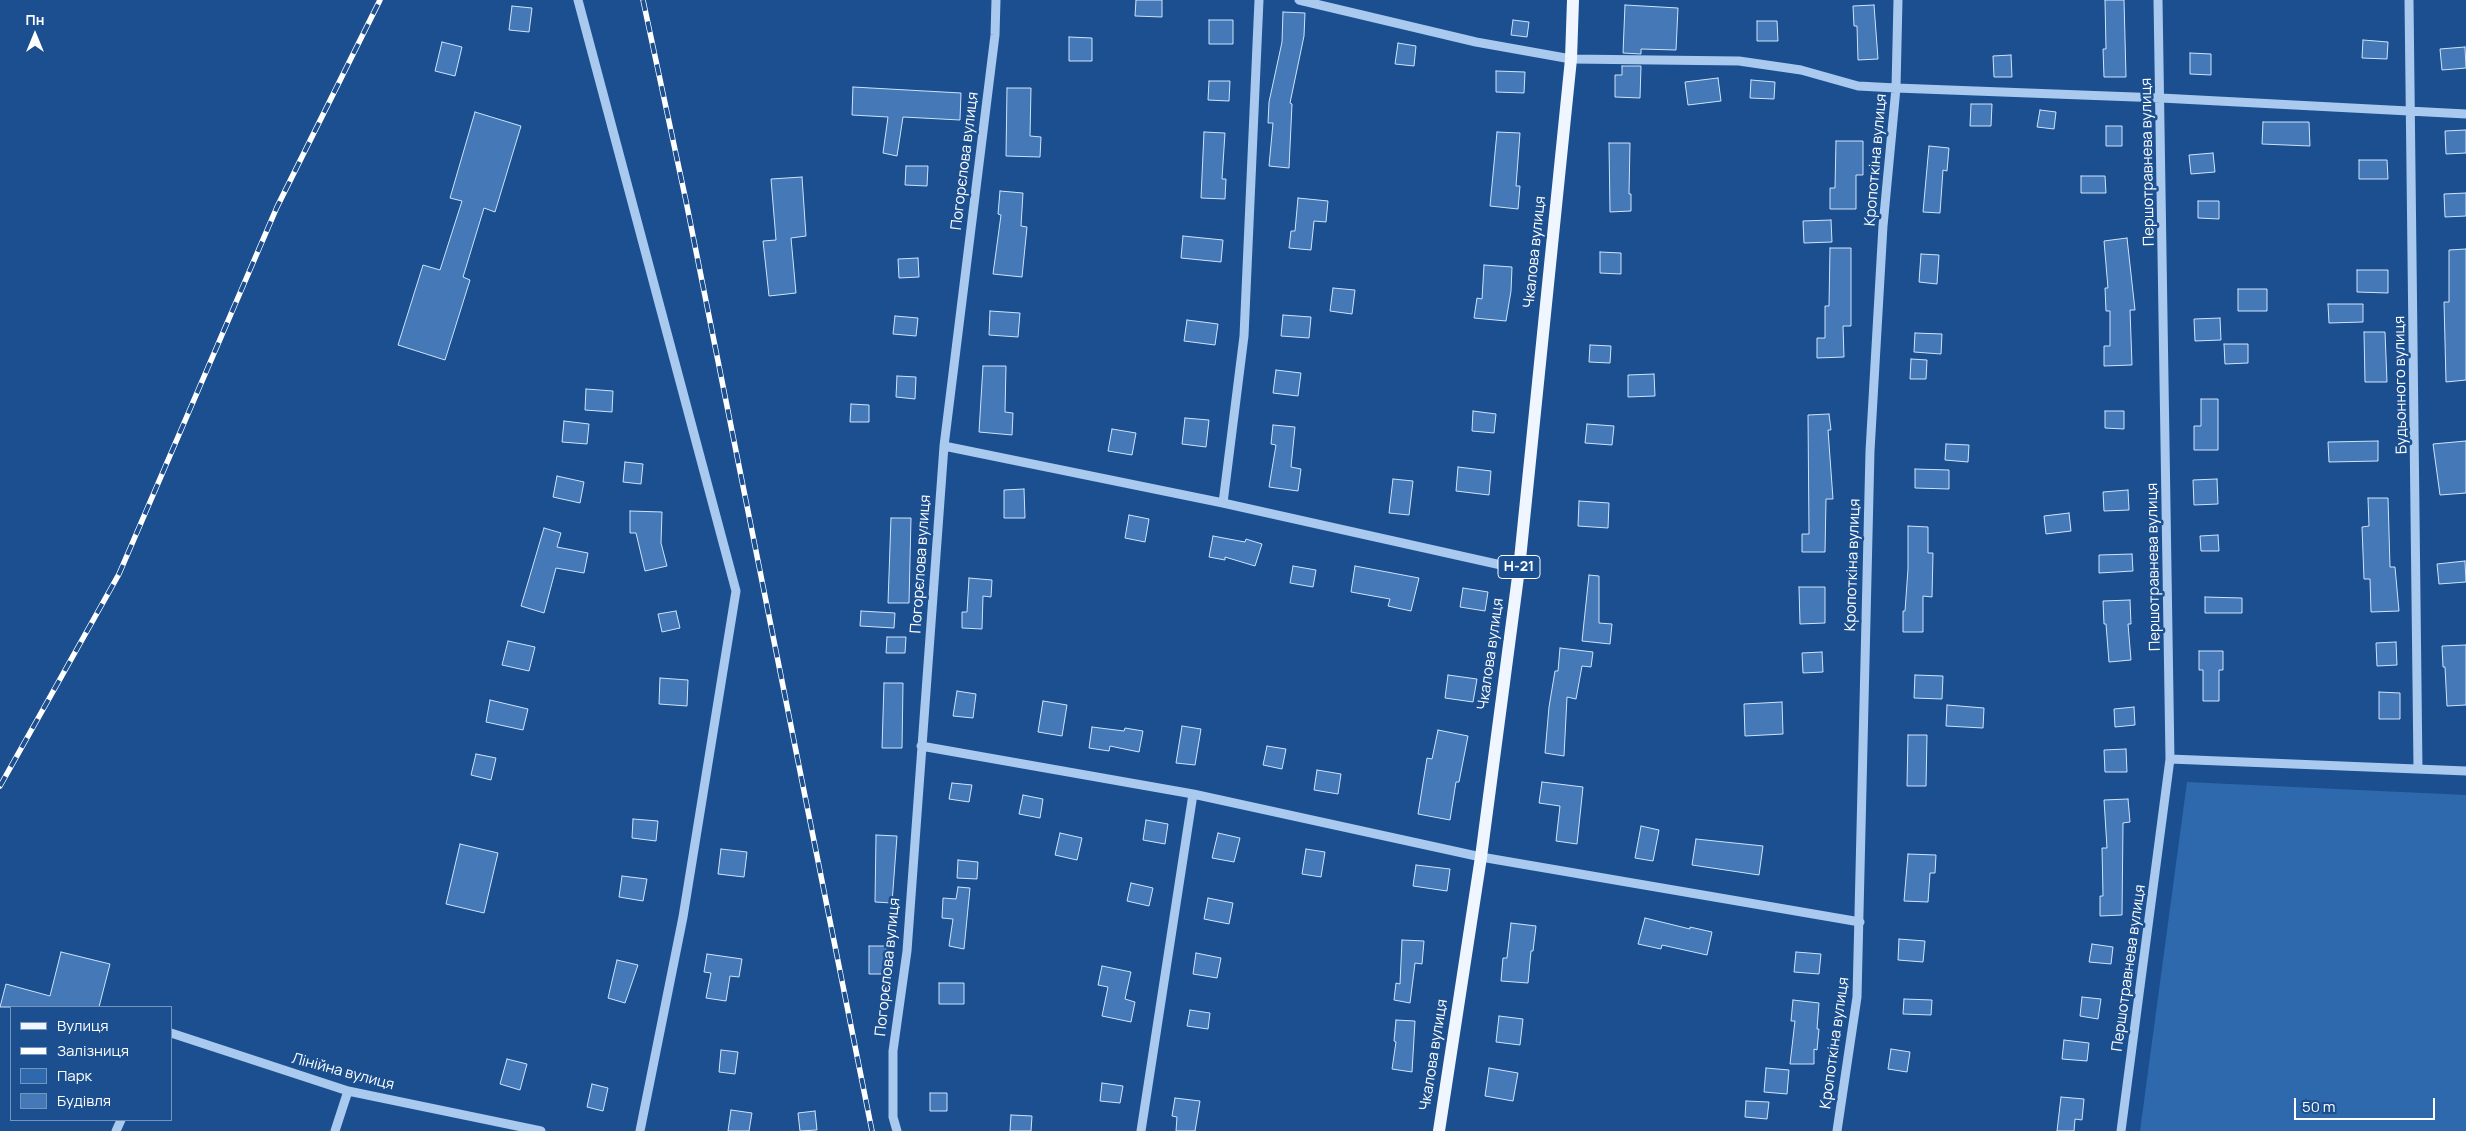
<!DOCTYPE html>
<html>
<head>
<meta charset="utf-8">
<style>
	body { margin:0 }
	#map { position:relative; width:2466px; height:1131px; overflow:hidden; background:#1b4f8f; font-family:Manrope,sans-serif }
	canvas { display:block }
	.legend { position:absolute; left:10px; top:1006px; width:162px; height:115px; box-sizing:border-box; background:#1b4f8f; border:1px solid #7695bc; margin:0; padding:6px 9px; list-style:none; font-size:15px; color:#fff }
	.legend li { display:flex; align-items:center; gap:10px; height:25px }
	.legend b { width:25px; border:1px solid #7695bc }
	.north { position:absolute; left:10px; top:10px; width:50px; height:50px; -webkit-text-stroke:4px #1b4f8f; paint-order:stroke; rotate:0deg; font-size:14px; font-weight:700; line-height:20px; text-align:center; color:#fff }
	.north::after { content:''; display:block; margin:auto; width:18px; height:22px; background:#fff; clip-path:polygon(50% 0,100% 100%,50% 72%,0 100%) }
	.scale { position:absolute; left:2294px; top:1098px; width:141px; height:22px; box-sizing:border-box; border:2px solid #fff; border-top:0; padding-left:6px; font-size:15px; line-height:18px; white-space:nowrap; color:#fff; -webkit-text-stroke:4px #1b4f8f; paint-order:stroke }
</style>
</head>
<body>
<div id="map">
<canvas width="2466" height="1131"></canvas>
<ul class="legend">
<li><b style="height:6px;background:#f0f6ff"></b>Вулиця</li>
<li><b style="height:6px;background:#fff"></b>Залізниця</li>
<li><b style="height:14px;background:#2e69ad"></b>Парк</li>
<li><b style="height:14px;background:#4478b7"></b>Будівля</li>
</ul>
<div class="north">Пн</div>
<div class="scale">50 m</div>
</div>
<script>
const ctx = document.querySelector('canvas').getContext('2d');
ctx.lineJoin = 'round';
function fill(path, color) {
  ctx.fillStyle = color;
  ctx.fill(path, 'evenodd');
}
function shape(rows) {
  const path = new Path2D();
  for (const r of rows) {
    path.moveTo(r[0], r[1]);
    for (let i = 2; i < r.length; i += 2) path.lineTo(r[i], r[i + 1]);
  }
  return path;
}
function trace(path, color, width, dash) {
  ctx.strokeStyle = color;
  ctx.lineWidth = width;
  ctx.lineCap = dash ? 'butt' : 'round';
  ctx.setLineDash(dash || []);
  ctx.stroke(path);
}
function label(font, color, halo, rows, align = 'center') {
  ctx.font = font + ' Manrope,sans-serif';
  ctx.lineWidth = 5;
  ctx.setLineDash([]);
  ctx.textBaseline = 'middle';
  ctx.strokeStyle = halo;
  ctx.fillStyle = color;
  for (const [text, x, y, turn = 0] of rows) {
    ctx.save();
    ctx.translate(x, y);
    ctx.rotate((+turn || 0) * Math.PI / 180);
    ctx.textAlign = isNaN(turn) ? turn : align;
    if (halo) ctx.strokeText(text, 0, 0);
    ctx.fillText(text, 0, 0);
    ctx.restore();
  }
}
const green = shape([
	[2187,782,2466,795,2466,1131,2140,1131]
]);
const building = shape([
	[1136,0,1162,0,1162,17,1135,16,1136,0],
	[2105,0,2124,0,2126,77,2104,77,2103,49,2106,49,2105,0],
	[1625,5,1678,8,1676,50,1641,49,1641,54,1623,53,1625,5],
	[1874,5,1878,59,1858,60,1857,26,1854,26,1853,6,1874,5],
	[512,6,532,8,529,32,509,30,512,6],
	[1283,12,1305,13,1304,36,1290,103,1292,104,1289,168,1269,166,1273,123,1268,123,1269,102,1282,42,1283,12],
	[1209,20,1233,20,1233,44,1209,44,1209,20],
	[1513,20,1529,22,1527,37,1511,35,1513,20],
	[1757,21,1777,21,1778,41,1757,41,1757,21],
	[1069,37,1092,38,1092,61,1069,61,1069,37],
	[2363,40,2388,42,2387,59,2362,58,2363,40],
	[442,42,462,47,455,76,435,71,442,42],
	[1398,43,1416,46,1414,66,1395,64,1398,43],
	[2465,47,2466,68,2442,70,2440,49,2465,47],
	[2190,53,2211,54,2211,75,2190,74,2190,53],
	[2011,55,2012,77,1994,77,1993,56,2011,55],
	[1622,66,1641,66,1640,98,1615,97,1615,75,1622,75,1622,66],
	[1496,71,1525,72,1524,93,1496,92,1496,71],
	[1718,78,1721,101,1688,105,1685,82,1718,78],
	[1751,80,1775,82,1774,99,1750,98,1751,80],
	[1209,81,1230,81,1229,101,1208,100,1209,81],
	[853,87,961,93,960,120,903,117,897,156,883,153,888,117,852,115,853,87],
	[1007,88,1031,88,1030,136,1041,137,1040,157,1006,156,1007,88],
	[1971,104,1992,104,1991,126,1970,126,1971,104],
	[2040,110,2056,112,2054,129,2037,127,2040,110],
	[475,112,521,126,495,212,484,208,463,277,470,280,445,360,398,345,423,265,440,270,462,201,450,198,475,112],
	[2263,122,2309,122,2310,146,2262,144,2263,122],
	[2106,126,2122,126,2122,146,2106,146,2106,126],
	[2466,130,2466,153,2446,154,2445,131,2466,130],
	[1204,132,1225,133,1222,179,1226,179,1225,199,1201,198,1204,132],
	[1497,132,1520,133,1516,186,1520,186,1518,209,1490,206,1497,132],
	[1836,141,1863,141,1863,175,1856,175,1856,209,1830,209,1830,188,1835,188,1836,141],
	[1609,143,1630,143,1629,194,1631,194,1631,211,1610,212,1609,143],
	[1929,146,1949,148,1947,171,1943,170,1940,213,1923,212,1929,146],
	[2213,153,2215,172,2191,174,2189,155,2213,153],
	[2359,160,2387,160,2388,179,2359,179,2359,160],
	[906,166,928,166,927,186,905,185,906,166],
	[2081,176,2105,176,2106,193,2081,193,2081,176],
	[802,177,806,236,791,238,796,293,769,296,763,241,776,240,771,179,802,177],
	[1000,191,1023,193,1021,226,1027,227,1022,277,993,274,1001,215,998,214,1000,191],
	[2466,193,2466,216,2445,217,2444,194,2466,193],
	[1298,198,1328,201,1326,222,1314,221,1311,250,1289,248,1291,231,1295,231,1298,198],
	[2198,201,2219,201,2219,219,2198,218,2198,201],
	[1831,220,1832,242,1804,243,1803,221,1831,220],
	[1183,236,1223,240,1221,262,1181,258,1183,236],
	[2127,238,2135,310,2130,310,2132,365,2104,366,2104,346,2110,346,2110,311,2106,311,2105,288,2108,288,2104,241,2127,238],
	[1830,248,1851,248,1851,326,1843,326,1844,357,1817,358,1817,338,1825,338,1825,306,1829,306,1830,248],
	[2466,249,2466,380,2446,382,2444,302,2449,302,2449,250,2466,249],
	[1600,252,1621,253,1621,274,1600,273,1600,252],
	[1921,254,1939,255,1937,284,1919,282,1921,254],
	[918,258,919,277,899,278,898,259,918,258],
	[1484,265,1512,267,1511,291,1506,321,1474,318,1477,298,1482,299,1484,265],
	[2357,270,2388,270,2388,293,2357,292,2357,270],
	[1333,288,1355,290,1352,314,1330,311,1333,288],
	[2238,289,2267,289,2267,311,2238,311,2238,289],
	[2328,304,2363,304,2363,322,2329,323,2328,304],
	[990,311,1020,313,1018,337,989,335,990,311],
	[1283,315,1311,317,1309,338,1281,336,1283,315],
	[895,316,918,318,916,336,893,334,895,316],
	[2220,318,2221,340,2195,341,2194,319,2220,318],
	[1187,320,1218,324,1215,345,1184,341,1187,320],
	[2364,332,2385,332,2387,382,2365,382,2364,332],
	[1915,333,1942,334,1941,354,1914,352,1915,333],
	[2224,344,2248,344,2248,363,2225,364,2224,344],
	[1590,345,1611,346,1610,363,1589,362,1590,345],
	[1911,359,1927,360,1926,379,1910,379,1911,359],
	[983,366,1006,366,1005,412,1013,413,1012,435,979,432,983,366],
	[1276,370,1301,373,1298,396,1273,393,1276,370],
	[1654,374,1655,396,1628,397,1628,375,1654,374],
	[897,376,916,377,915,399,896,397,897,376],
	[586,389,613,391,612,412,585,410,586,389],
	[2201,399,2218,399,2218,450,2194,450,2194,426,2201,426,2201,399],
	[851,404,869,405,869,422,850,422,851,404],
	[1473,411,1496,414,1494,433,1472,431,1473,411],
	[2105,411,2124,411,2124,429,2105,428,2105,411],
	[1829,414,1831,430,1828,430,1833,499,1826,499,1825,552,1802,552,1802,534,1809,534,1808,415,1829,414],
	[1185,418,1209,420,1206,447,1182,444,1185,418],
	[564,421,589,424,587,444,562,442,564,421],
	[1587,424,1614,426,1612,445,1585,443,1587,424],
	[1273,425,1295,427,1291,467,1301,469,1298,491,1269,487,1276,445,1271,444,1273,425],
	[1112,429,1136,433,1132,455,1108,451,1112,429],
	[2378,441,2378,461,2329,462,2328,442,2378,441],
	[2466,441,2466,493,2440,495,2433,444,2466,441],
	[1946,444,1969,445,1968,462,1945,460,1946,444],
	[625,462,643,464,641,484,623,482,625,462],
	[1458,467,1491,471,1489,495,1456,491,1458,467],
	[1915,469,1949,470,1949,489,1915,488,1915,469],
	[557,476,584,482,580,503,553,497,557,476],
	[1393,479,1413,481,1409,515,1389,513,1393,479],
	[2217,479,2218,504,2194,505,2193,480,2217,479],
	[1024,489,1025,518,1004,518,1004,490,1024,489],
	[2128,490,2129,510,2104,511,2103,492,2128,490],
	[2368,498,2388,498,2390,567,2395,567,2399,611,2371,612,2370,579,2364,579,2362,527,2369,526,2368,498],
	[1579,501,1609,503,1608,528,1578,526,1579,501],
	[630,511,662,512,661,543,667,566,645,571,636,533,630,533,630,511],
	[2069,513,2071,531,2046,534,2044,516,2069,513],
	[1129,515,1149,519,1145,542,1125,538,1129,515],
	[891,518,911,518,909,603,888,603,891,518],
	[1908,526,1928,527,1928,553,1933,553,1932,597,1923,596,1923,632,1903,632,1903,611,1905,611,1908,569,1908,526],
	[544,528,561,533,557,547,588,553,584,573,556,568,544,613,521,606,544,528],
	[2218,535,2219,551,2201,551,2200,536,2218,535],
	[1213,536,1245,542,1246,539,1262,544,1255,566,1225,557,1225,560,1209,557,1213,536],
	[2132,554,2133,571,2099,573,2099,555,2132,554],
	[2465,561,2466,582,2439,584,2437,564,2465,561],
	[1293,566,1316,570,1313,587,1290,583,1293,566],
	[1355,566,1419,578,1411,611,1388,606,1390,599,1351,592,1355,566],
	[1589,575,1599,576,1599,623,1612,624,1610,644,1582,641,1589,575],
	[969,578,992,580,991,597,983,596,982,629,962,628,962,612,967,612,969,578],
	[1799,587,1825,587,1825,623,1800,624,1799,587],
	[1463,588,1488,592,1485,611,1460,607,1463,588],
	[2205,597,2242,598,2242,613,2205,613,2205,597],
	[2130,600,2131,624,2128,624,2131,660,2109,662,2106,624,2104,624,2103,601,2130,600],
	[676,611,680,628,662,632,658,614,676,611],
	[861,611,895,613,894,628,860,626,861,611],
	[887,637,906,637,905,653,886,653,887,637],
	[508,641,535,647,529,671,502,665,508,641],
	[2396,642,2397,665,2377,666,2376,643,2396,642],
	[2466,645,2466,705,2447,706,2445,667,2443,667,2442,646,2466,645],
	[1560,648,1593,652,1591,667,1582,666,1576,699,1567,697,1564,756,1545,753,1549,707,1555,671,1558,671,1560,648],
	[2199,651,2223,651,2223,670,2219,670,2219,701,2203,701,2203,670,2199,670,2199,651],
	[1822,652,1823,672,1803,673,1802,653,1822,652],
	[1448,675,1477,679,1473,702,1445,698,1448,675],
	[1915,675,1943,676,1942,699,1914,698,1915,675],
	[660,678,688,680,687,706,659,704,660,678],
	[884,683,903,683,902,748,882,748,884,683],
	[957,691,976,694,973,718,953,716,957,691],
	[2379,692,2400,693,2400,719,2379,719,2379,692],
	[490,700,528,709,523,730,486,722,490,700],
	[1043,701,1067,705,1062,736,1038,732,1043,701],
	[1782,702,1783,734,1745,736,1744,704,1782,702],
	[1947,705,1984,708,1983,728,1946,726,1947,705],
	[2134,707,2135,725,2115,727,2114,709,2134,707],
	[1182,726,1201,729,1195,765,1176,763,1182,726],
	[1092,727,1124,731,1125,728,1143,731,1139,752,1110,746,1109,751,1089,748,1092,727],
	[1438,730,1468,736,1459,782,1456,782,1450,820,1418,814,1427,758,1432,759,1438,730],
	[1908,735,1927,735,1926,786,1907,786,1908,735],
	[1267,746,1286,749,1282,769,1263,765,1267,746],
	[2126,749,2127,772,2105,772,2104,750,2126,749],
	[476,754,496,758,491,780,471,775,476,754],
	[1317,770,1341,774,1338,794,1314,790,1317,770],
	[1542,782,1583,787,1577,844,1556,841,1560,806,1539,803,1542,782],
	[952,783,972,785,969,802,949,799,952,783],
	[1023,795,1043,799,1040,818,1019,814,1023,795],
	[2128,799,2130,822,2123,823,2122,915,2100,916,2100,896,2103,896,2102,848,2107,848,2104,800,2128,799],
	[633,819,658,821,656,841,632,838,633,819],
	[1146,820,1168,824,1165,844,1143,840,1146,820],
	[1641,826,1659,830,1653,861,1635,858,1641,826],
	[1060,833,1082,838,1077,860,1055,855,1060,833],
	[1218,833,1240,838,1234,862,1212,858,1218,833],
	[876,835,897,836,892,903,875,902,876,835],
	[1696,839,1763,846,1759,875,1692,865,1696,839],
	[460,844,498,853,484,913,446,904,460,844],
	[721,849,747,852,744,877,718,874,721,849],
	[1306,849,1325,852,1321,877,1302,874,1306,849],
	[1908,854,1936,855,1935,873,1930,873,1928,902,1904,901,1908,854],
	[958,860,978,862,977,879,957,878,958,860],
	[1416,865,1450,869,1447,891,1413,886,1416,865],
	[622,876,647,879,643,901,619,897,622,876],
	[1131,883,1153,888,1149,906,1127,901,1131,883],
	[958,887,970,888,964,949,949,946,953,919,942,918,943,898,956,899,958,887],
	[1208,898,1233,903,1229,924,1204,919,1208,898],
	[1645,918,1690,929,1690,927,1712,932,1707,955,1662,945,1661,949,1638,944,1645,918],
	[1511,923,1536,926,1533,951,1531,951,1528,983,1501,981,1503,958,1507,958,1511,923],
	[1899,939,1925,941,1923,962,1898,960,1899,939],
	[1402,940,1424,941,1422,964,1415,963,1410,1003,1394,1000,1396,983,1400,984,1402,940],
	[2092,944,2113,947,2111,964,2089,962,2092,944],
	[869,946,886,946,886,974,869,974,869,946],
	[61,952,110,964,99,1007,0,1007,6,984,50,996,61,952],
	[1796,952,1821,954,1819,974,1794,972,1796,952],
	[1196,953,1221,958,1217,978,1193,974,1196,953],
	[707,954,742,959,739,977,730,976,726,1001,706,998,711,973,704,972,707,954],
	[617,960,638,965,625,1003,608,998,617,960],
	[1102,966,1131,972,1125,999,1135,1002,1131,1022,1102,1016,1108,987,1098,985,1102,966],
	[939,983,964,983,964,1004,939,1004,939,983],
	[2082,997,2101,999,2098,1019,2080,1016,2082,997],
	[1904,999,1932,1000,1931,1015,1903,1014,1904,999],
	[1793,1000,1819,1003,1817,1029,1819,1029,1817,1050,1814,1049,1814,1064,1790,1064,1795,1021,1791,1021,1793,1000],
	[1190,1010,1210,1013,1208,1029,1187,1026,1190,1010],
	[1499,1016,1523,1019,1520,1045,1496,1042,1499,1016],
	[1396,1020,1415,1021,1412,1072,1392,1069,1396,1042,1394,1041,1396,1020],
	[2064,1040,2089,1043,2087,1061,2062,1059,2064,1040],
	[1891,1049,1910,1052,1907,1072,1888,1069,1891,1049],
	[721,1050,738,1052,735,1074,719,1072,721,1050],
	[507,1059,527,1064,520,1090,500,1084,507,1059],
	[1489,1068,1518,1073,1513,1101,1485,1096,1489,1068],
	[1766,1068,1789,1070,1787,1094,1764,1092,1766,1068],
	[1102,1083,1123,1086,1120,1103,1100,1101,1102,1083],
	[592,1084,608,1088,603,1111,587,1107,592,1084],
	[930,1093,947,1093,947,1111,930,1111,930,1093],
	[2061,1097,2084,1099,2082,1120,2075,1119,2074,1131,2057,1131,2061,1097],
	[1175,1098,1200,1101,1195,1131,1176,1131,1177,1117,1172,1116,1175,1098],
	[1746,1101,1769,1102,1767,1119,1745,1117,1746,1101],
	[731,1110,752,1113,749,1131,728,1131,731,1110],
	[815,1111,817,1130,800,1131,798,1113,815,1111],
	[1011,1115,1032,1116,1031,1131,1010,1131,1011,1115]
]);
const minor = shape([
	[578,0,736,591,683,917,640,1131],
	[1299,0,1476,42,1571,59,1739,61,1801,70,1858,86,1896,88,2161,98,2466,114],
	[2409,0,2418,769],
	[944,446,1223,503,1519,569],
	[1223,503,1244,336,1259,0],
	[921,746,1193,794,1481,857,1860,922],
	[2170,759,2466,771],
	[171,1033,348,1091,541,1131],
	[116,1131,121,1120],
	[335,1131,348,1091],
	[897,1131,893,1117,893,1051,907,951,944,446,995,35,996,0],
	[1141,1131,1193,794],
	[1837,1131,1857,997,1870,451,1883,226,1896,88,1898,0],
	[2121,1131,2170,759,2158,0]
]);
const major = shape([
	[1439,1131,1481,857,1519,569,1571,59,1573,0]
]);
const rail = shape([
	[643,0,686,201,872,1131],
	[0,786,119,574,277,207,380,0]
]);
const shields = [
	[1519,567,42]
];
const shieldNames = [
	["Н-21",1519,567]
];
const streetNames = [
	["Кропоткіна вулиця",1876,160,-85],
	["Погорєлова вулиця",965,161,-83],
	["Першотравнева вулиця",2148,162,-91],
	["Чкалова вулиця",1535,252,-84],
	["Будьонного вулиця",2401,385,-91],
	["Погорєлова вулиця",921,564,-86],
	["Кропоткіна вулиця",1853,565,-88],
	["Першотравнева вулиця",2154,567,-91],
	["Чкалова вулиця",1491,654,-82],
	["Погорєлова вулиця",888,967,-84],
	["Першотравнева вулиця",2129,968,-82],
	["Кропоткіна вулиця",1835,1043,-82],
	["Чкалова вулиця",1434,1055,-81],
	["Лінійна вулиця",343,1072,15]
];
fill(green, '#2e69ad');
fill(building, '#4478b7');
trace(building, '#cfe3fa', 1);
trace(minor, '#a9c9ee', 9);
trace(major, '#f0f6ff', 12);
trace(rail, '#fff', 5.5);
trace(rail, '#1b4f8f', 4, [11]);
for (const [x, y, w] of shields) {
  const box = new Path2D();
  box.roundRect(x - w / 2, y - 11.5, w, 23, 4);
  ctx.fillStyle = '#1b4f8f';
  ctx.fill(box);
  trace(box, '#fff', 1);
}
label('bold 14px', '#fff', null, shieldNames);
label('15px', '#fff', '#1b4f8f', streetNames);
</script>
</body>
</html>
